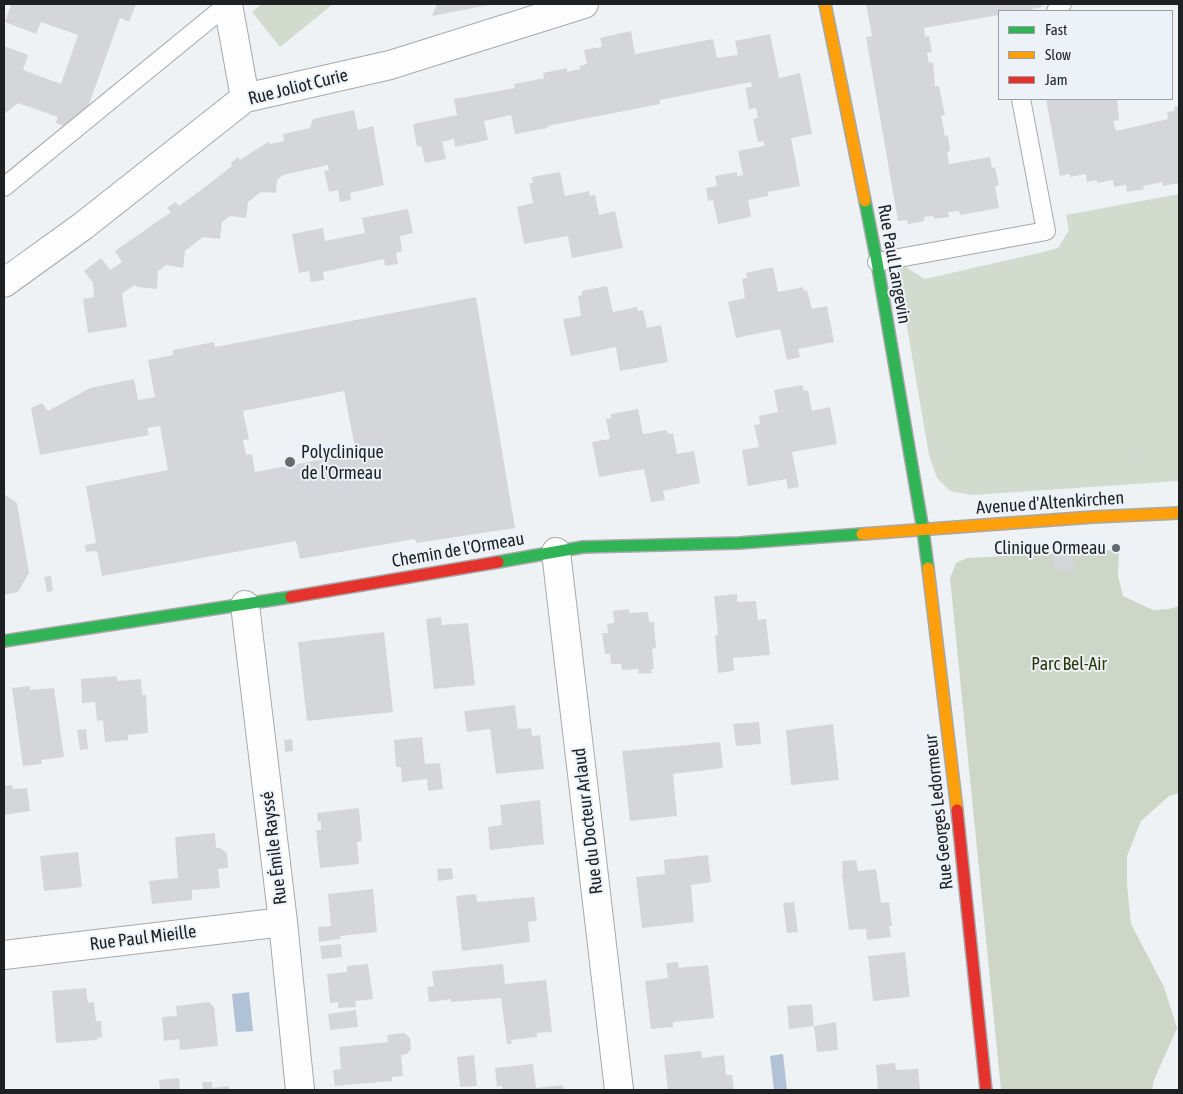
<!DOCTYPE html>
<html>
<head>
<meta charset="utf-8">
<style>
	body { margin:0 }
	#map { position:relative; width:1183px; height:1094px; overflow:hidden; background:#eff2f5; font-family:"Asap Condensed",sans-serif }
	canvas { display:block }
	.frame { position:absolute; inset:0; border:5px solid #1e2022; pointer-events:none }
	.legend { position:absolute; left:998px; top:10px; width:175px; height:90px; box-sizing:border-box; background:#ecf2f8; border:1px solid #9a9ea2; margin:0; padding:6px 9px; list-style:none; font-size:15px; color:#1e2022 }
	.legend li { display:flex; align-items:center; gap:10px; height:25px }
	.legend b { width:25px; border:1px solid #9a9ea2 }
</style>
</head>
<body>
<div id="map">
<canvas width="1183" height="1094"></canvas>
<div class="frame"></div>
<ul class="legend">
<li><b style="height:6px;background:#30b455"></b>Fast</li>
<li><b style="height:6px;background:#ff9f0a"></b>Slow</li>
<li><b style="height:6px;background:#e5322d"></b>Jam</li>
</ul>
</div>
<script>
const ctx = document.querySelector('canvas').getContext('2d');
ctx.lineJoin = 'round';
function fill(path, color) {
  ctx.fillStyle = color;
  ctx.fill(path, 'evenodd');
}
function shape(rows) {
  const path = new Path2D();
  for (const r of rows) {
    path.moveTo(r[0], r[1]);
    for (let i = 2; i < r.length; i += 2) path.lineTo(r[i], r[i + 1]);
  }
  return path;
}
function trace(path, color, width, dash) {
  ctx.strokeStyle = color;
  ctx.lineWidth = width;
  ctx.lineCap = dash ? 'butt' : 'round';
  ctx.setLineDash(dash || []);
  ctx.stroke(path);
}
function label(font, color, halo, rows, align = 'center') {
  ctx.font = font + ' "Asap Condensed",sans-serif';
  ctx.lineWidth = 4;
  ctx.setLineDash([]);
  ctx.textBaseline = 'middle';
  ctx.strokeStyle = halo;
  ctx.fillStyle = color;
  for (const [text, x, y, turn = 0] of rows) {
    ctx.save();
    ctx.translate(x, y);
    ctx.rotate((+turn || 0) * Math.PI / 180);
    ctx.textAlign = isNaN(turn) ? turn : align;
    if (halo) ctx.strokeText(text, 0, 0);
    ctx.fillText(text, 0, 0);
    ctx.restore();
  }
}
const green = shape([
	[262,4,333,4,280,47,252,12],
	[1179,194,1179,481,972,495,950,491,937,478,929,455,896,263,901,264,925,279,1043,252,1058,248,1069,230,1066,215]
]);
const forest = shape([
	[1119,550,1118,576,1123,596,1153,610,1169,609,1179,606,1179,793,1169,796,1141,821,1127,856,1127,885,1131,924,1164,987,1177,1028,1154,1080,1152,1090,1001,1090,950,578,956,563,967,558]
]);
const water = shape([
	[249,992,253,1031,236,1032,232,994],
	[783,1054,787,1090,774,1090,770,1056]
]);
const building = shape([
	[11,4,136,4,129,22,120,18,84,118,76,115,71,128,56,123,58,117,18,103,4,114,4,46,28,55,23,70,61,84,78,35,41,22,36,34,5,22],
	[437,4,488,4,489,5,432,16],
	[866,4,1041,4,1042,7,1032,9,1033,11,999,11,999,15,924,28,925,37,929,36,932,52,927,53,929,63,933,62,935,86,939,86,945,115,941,116,945,136,948,135,950,151,947,152,949,164,990,157,992,168,995,167,999,185,995,186,999,208,960,215,959,211,948,212,949,217,934,219,933,216,924,217,924,221,908,224,907,220,898,221,866,37,872,36],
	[631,31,635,54,713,39,717,58,738,55,735,41,770,34,779,78,800,73,812,134,791,138,800,186,768,192,768,196,748,200,751,217,718,224,713,200,708,201,706,188,717,186,715,176,737,172,737,176,743,175,738,151,764,146,764,141,758,142,753,119,758,118,756,108,749,109,746,91,745,88,752,87,751,82,660,100,660,104,547,126,548,128,515,134,511,115,484,121,488,140,455,147,454,139,442,142,446,159,425,163,421,146,417,147,413,124,457,115,454,99,515,88,514,84,544,78,543,73,567,68,567,72,580,69,580,66,587,64,584,50,602,47,600,38],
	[1046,99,1117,99,1119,120,1113,121,1116,131,1168,119,1167,112,1175,111,1174,107,1179,106,1179,183,1163,186,1162,182,1143,186,1144,189,1127,192,1126,185,1114,187,1113,180,1097,183,1097,180,1087,182,1086,174,1070,177,1070,174,1060,176],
	[354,110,358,130,373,126,384,185,350,193,351,200,340,202,338,190,329,192,324,171,329,170,328,165,283,175,277,180,276,193,261,192,248,202,246,218,230,216,222,222,220,239,203,237,185,251,183,268,166,265,158,271,157,289,137,287,134,285,122,294,127,327,88,333,83,299,94,297,93,283,84,271,101,258,110,270,122,262,115,251,171,212,167,208,175,202,179,206,201,190,232,166,231,163,238,157,240,160,268,142,270,144,284,141,283,134,310,128,313,119],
	[560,172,565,196,589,191,590,196,595,195,599,215,615,211,623,248,572,258,568,236,524,244,517,207,533,203,529,183,533,183,532,177],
	[408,209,413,233,400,236,402,251,396,253,398,264,385,266,384,259,323,272,324,280,311,282,309,271,299,273,292,234,323,228,325,241,365,233,362,218],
	[773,267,778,292,803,287,804,291,807,290,812,309,827,306,834,342,798,349,800,357,787,360,780,329,736,338,728,302,745,298,742,279,747,278,746,273],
	[607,286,613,312,637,307,638,311,643,310,647,328,661,325,668,362,620,371,616,347,571,356,563,319,581,316,578,296,582,295,582,291],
	[476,297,515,528,416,543,415,539,300,559,296,541,102,576,97,551,86,552,85,545,96,543,86,486,168,470,160,426,147,428,149,435,40,455,31,408,42,403,48,411,90,388,134,379,138,400,155,397,148,360,173,355,173,350,214,342,215,347],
	[344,391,356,453,255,472,252,454,246,455,243,440,249,439,243,411],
	[802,385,804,391,808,391,812,411,830,407,837,444,792,452,799,487,788,489,786,479,748,486,742,450,759,447,754,425,760,424,759,416,778,412,774,390],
	[638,409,643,434,667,430,668,434,673,433,677,454,694,451,700,483,663,491,665,500,651,502,644,469,599,477,592,442,610,439,606,419,611,418,611,414],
	[1141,455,1142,460,1138,461,1136,456],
	[4,494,17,503,29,573,18,592,4,595],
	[1072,554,1074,570,1054,571,1053,555],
	[51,576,53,591,47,592,44,577],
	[737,594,737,602,756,601,758,620,766,619,770,655,733,658,734,671,718,673,715,636,718,634,714,596],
	[629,609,629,613,648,612,649,622,654,622,656,648,652,649,654,669,651,669,652,673,639,674,638,669,622,670,621,664,611,664,610,654,605,654,602,633,608,633,607,624,614,623,613,611],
	[441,617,442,625,468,623,475,685,434,689,426,619],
	[384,632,393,712,307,721,298,642],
	[117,676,117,681,141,679,142,695,146,695,148,733,128,735,128,740,105,742,103,720,97,721,95,702,82,703,81,679],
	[30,686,30,690,54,688,64,757,41,760,42,764,23,766,12,688],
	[515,705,518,729,531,728,532,736,540,735,544,769,496,774,490,729,467,732,464,711],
	[759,722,761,744,736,746,733,724],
	[833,724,839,780,791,785,786,730],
	[86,729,88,749,80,750,77,730],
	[422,737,425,764,440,763,443,789,428,791,427,779,402,782,401,767,396,767,394,740],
	[292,739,293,751,285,752,284,740],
	[720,742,723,768,673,774,677,816,630,821,622,751],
	[12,785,13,789,27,788,30,811,4,815,4,786],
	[540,800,544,844,490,850,488,827,502,825,500,805],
	[359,808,362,841,357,842,359,864,320,868,316,830,321,830,321,821,318,822,317,813],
	[215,833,216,848,220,848,227,853,228,868,218,869,220,888,192,890,192,900,152,904,149,881,178,878,175,837],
	[78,852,82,887,44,891,40,856],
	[708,855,711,882,691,885,694,922,642,928,636,877,665,874,664,860],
	[856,860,858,871,876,869,881,903,889,902,892,926,889,926,891,937,867,940,866,929,849,930,842,873,843,873,842,861],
	[452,868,453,879,438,881,437,869],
	[373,889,377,932,340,936,341,939,319,942,318,927,331,926,328,894],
	[476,894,477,902,534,897,537,921,528,922,530,942,462,951,456,896],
	[794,902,798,932,787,933,783,903],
	[341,944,342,957,322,959,320,946],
	[905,952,910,997,873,1001,868,956],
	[678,962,679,968,708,965,714,1018,673,1022,673,1027,651,1029,645,981,668,978,666,963],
	[368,964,373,999,355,1001,356,1007,338,1008,338,1002,330,1003,327,974,347,972,347,966],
	[503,964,505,984,546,980,552,1032,537,1033,537,1037,511,1040,512,1044,507,1044,501,998,451,1002,451,999,429,1002,427,987,434,986,432,971],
	[86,988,88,1003,94,1002,96,1021,101,1021,102,1037,97,1038,97,1040,56,1043,52,991],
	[209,1002,214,1007,218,1046,180,1050,179,1039,164,1041,162,1017,177,1016,176,1006],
	[812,1004,814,1026,789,1029,787,1006],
	[356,1010,358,1027,330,1030,328,1014],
	[836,1022,838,1050,817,1052,814,1026],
	[404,1033,410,1038,411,1049,407,1054,401,1055,403,1076,392,1077,392,1081,335,1086,333,1070,341,1069,339,1047,388,1042,387,1035],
	[701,1051,702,1058,724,1055,726,1075,732,1075,734,1090,668,1090,664,1055],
	[474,1055,477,1086,460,1087,457,1057],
	[895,1063,896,1070,918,1069,920,1090,878,1090,876,1065],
	[533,1064,536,1088,563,1085,564,1090,502,1090,502,1086,497,1087,495,1068],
	[179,1078,180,1090,160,1090,159,1080],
	[202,1082,212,1082,212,1088,229,1086,229,1090,203,1090]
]);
const lane = shape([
	[1056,11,1062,4],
	[4,187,228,4],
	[877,262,1046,231,1021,99]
]);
const street = shape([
	[228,4,245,98],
	[4,283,83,226,245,98,390,65,584,4],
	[556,552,619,1090],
	[245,605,283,922,300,1090],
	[4,955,283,922]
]);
const fast = shape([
	[865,201,877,262,923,530,928,568],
	[498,562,583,547,739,543,862,534],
	[4,641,291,597]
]);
const slow = shape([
	[825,4,865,201],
	[862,534,1093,517,1179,513],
	[928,568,957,810]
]);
const jam = shape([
	[291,597,498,562],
	[957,810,986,1090]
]);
const markers = [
	[290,462,6,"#676a6c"],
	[1116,548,5,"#676a6c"]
];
const streetNames = [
	["Rue Joliot Curie",298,87,-14],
	["Rue Paul Langevin",894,264,80],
	["Avenue d'Altenkirchen",1050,503,-4],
	["Chemin de l'Ormeau",458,550,-10],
	["Rue Georges Ledormeur",939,812,-96],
	["Rue du Docteur Arlaud",588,821,-97],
	["Rue Émile Rayssé",274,848,-97],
	["Rue Paul Mieille",143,938,-7]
];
const poiNames = [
	["Polyclinique",301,452],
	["de l'Ormeau",301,473],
	["Clinique Ormeau",1106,548,"right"]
];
const parkNames = [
	["Parc Bel-Air",1069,664]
];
fill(green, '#d3dace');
fill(forest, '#ced7c7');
fill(water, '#b2c2d6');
fill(building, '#d5d6d9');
trace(lane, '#a6a8aa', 20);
trace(street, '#a6a8aa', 30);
trace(fast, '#a6a8aa', 14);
trace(slow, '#a6a8aa', 14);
trace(jam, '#a6a8aa', 14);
trace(lane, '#fdfdfe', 18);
trace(street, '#fdfdfe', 28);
trace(fast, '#30b455', 11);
trace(slow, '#ff9f0a', 11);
trace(jam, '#e5322d', 11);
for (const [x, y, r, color] of markers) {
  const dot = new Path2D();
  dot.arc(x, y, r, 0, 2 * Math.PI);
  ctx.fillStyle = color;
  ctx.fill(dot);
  trace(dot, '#ecf2f8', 2);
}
label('18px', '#1e2022', '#ecf2f8', streetNames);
label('18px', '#1e2022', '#ecf2f8', poiNames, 'left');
label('18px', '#283907', '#ecf2f8', parkNames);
</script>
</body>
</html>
